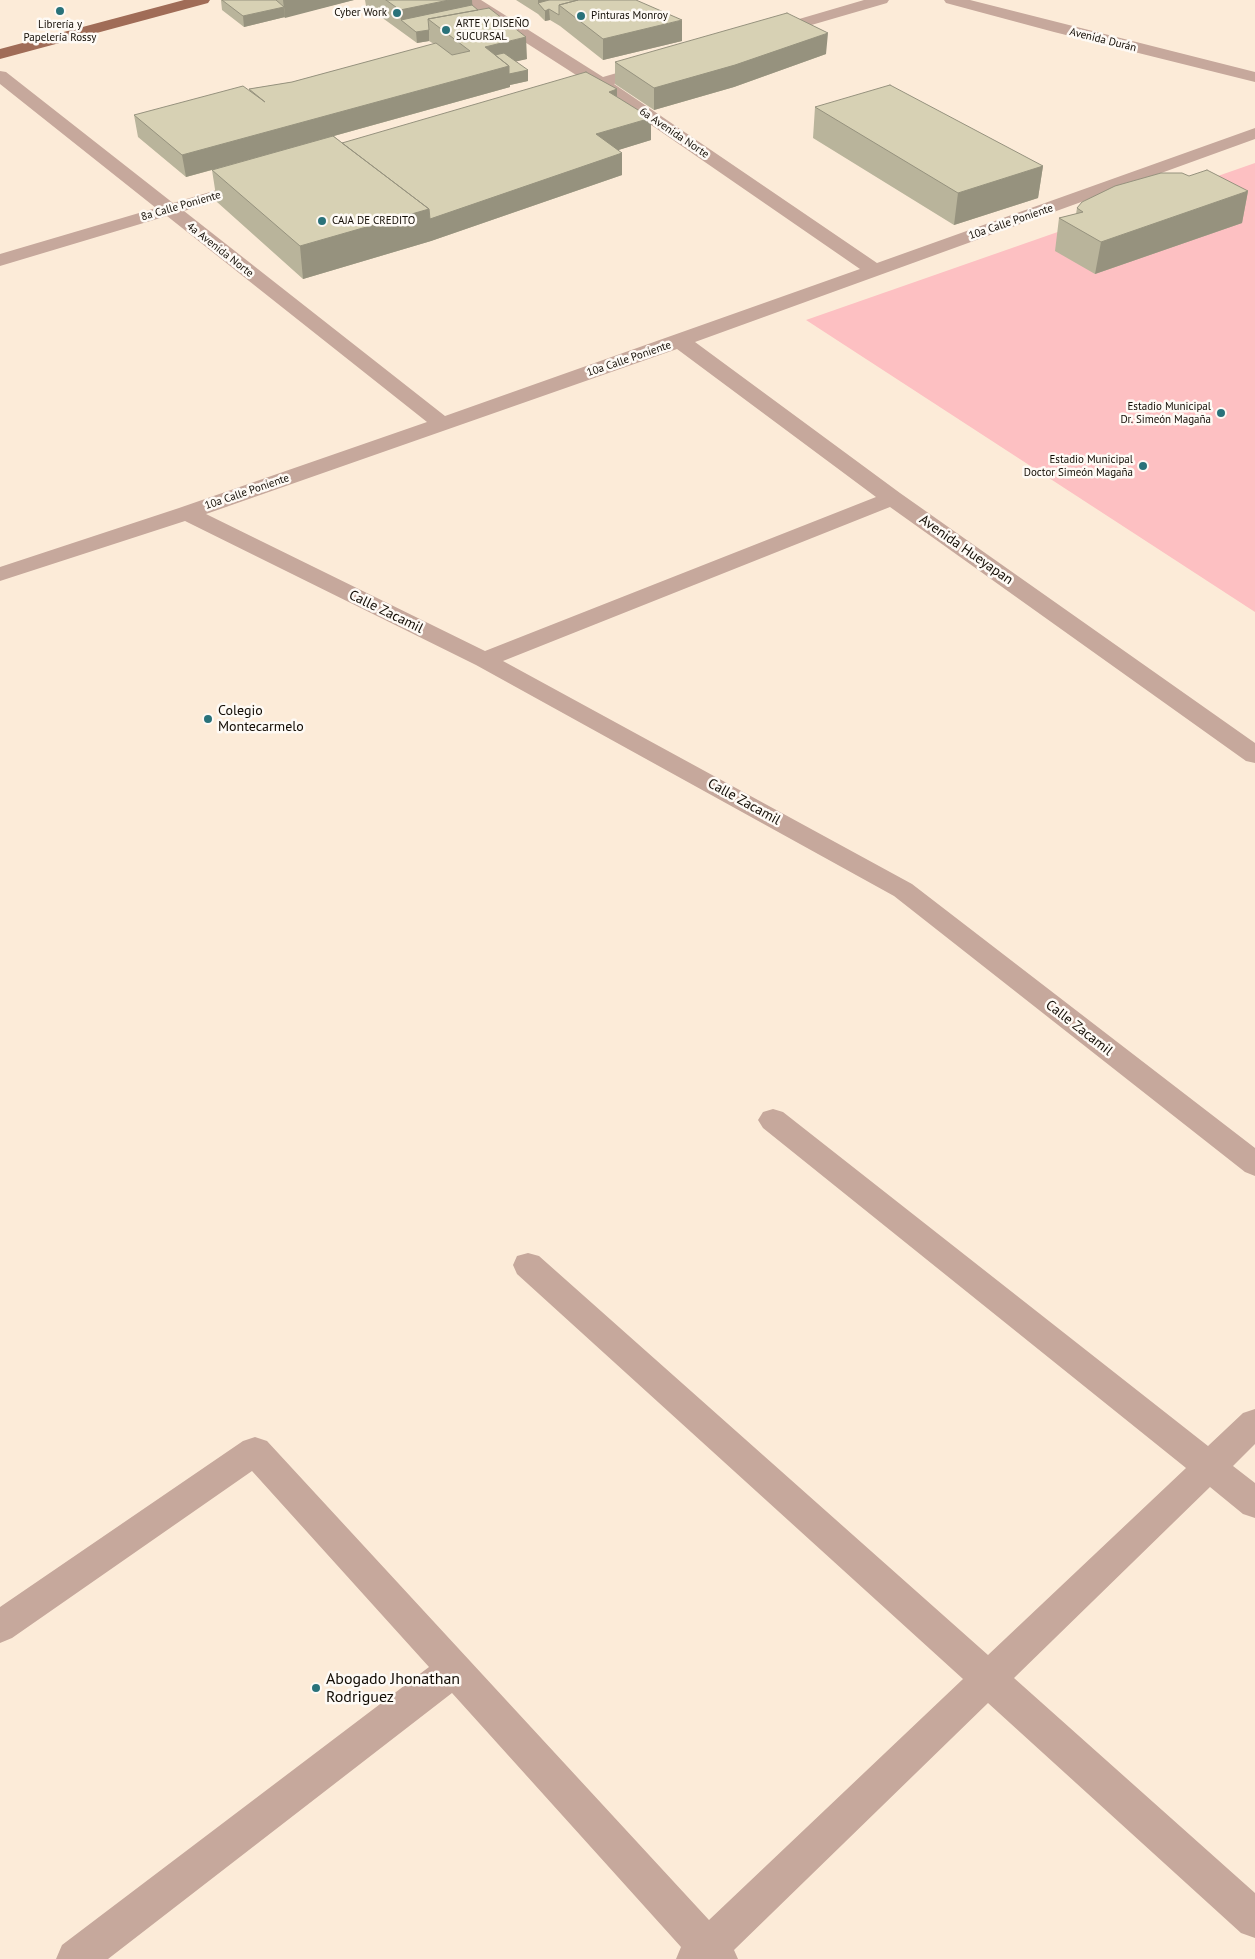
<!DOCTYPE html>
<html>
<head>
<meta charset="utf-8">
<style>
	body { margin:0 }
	canvas { display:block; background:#fcebd8 }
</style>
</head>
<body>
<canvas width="1255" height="1959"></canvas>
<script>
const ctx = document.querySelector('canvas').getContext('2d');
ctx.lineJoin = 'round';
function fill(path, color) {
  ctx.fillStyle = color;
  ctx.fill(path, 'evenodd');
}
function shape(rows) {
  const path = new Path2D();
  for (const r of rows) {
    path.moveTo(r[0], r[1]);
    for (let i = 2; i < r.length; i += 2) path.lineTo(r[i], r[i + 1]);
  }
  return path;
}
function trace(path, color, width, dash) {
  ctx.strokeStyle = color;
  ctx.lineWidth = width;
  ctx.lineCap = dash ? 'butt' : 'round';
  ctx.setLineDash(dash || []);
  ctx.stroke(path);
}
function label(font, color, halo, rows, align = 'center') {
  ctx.font = font + ' "PT Sans",sans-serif';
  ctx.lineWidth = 5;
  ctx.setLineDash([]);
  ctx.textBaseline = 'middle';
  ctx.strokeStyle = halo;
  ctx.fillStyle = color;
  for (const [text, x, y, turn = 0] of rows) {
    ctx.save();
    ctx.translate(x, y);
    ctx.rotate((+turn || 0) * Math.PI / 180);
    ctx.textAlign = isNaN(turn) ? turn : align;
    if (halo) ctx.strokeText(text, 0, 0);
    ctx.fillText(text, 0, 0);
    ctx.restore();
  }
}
const green = shape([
	[1255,163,1255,612,806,320]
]);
const minor = shape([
	[462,0,481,0,603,77,651,63,657,64,659,68,657,72,614,84,877,263,1255,128,1255,139,695,342,900,493,1255,743,1255,763,1246,761,890,507,503,661,912,884,1255,1148,1255,1176,1245,1172,894,896,476,665,185,521,0,581,0,567,179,508,427,422,167,216,0,266,0,254,156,208,0,84,0,71,6,72,173,203,247,181,253,180,259,181,262,185,259,189,184,211,445,416,860,269,599,89,567,98,561,97,559,93,561,89,587,82,464,3,462,0],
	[677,349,876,497,485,651,206,514,677,349],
	[864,0,889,0,887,3,777,35,771,37,765,35,763,32,765,29,864,0],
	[944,0,970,0,1255,72,1255,82,1054,32,946,3,944,0],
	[773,1109,783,1112,1208,1446,1243,1413,1255,1409,1255,1444,1233,1466,1255,1483,1255,1518,1243,1514,1210,1487,1014,1678,1255,1893,1255,1938,1241,1933,988,1703,734,1950,738,1959,676,1959,681,1947,452,1693,108,1959,56,1959,62,1945,429,1667,252,1471,12,1638,0,1643,0,1607,243,1441,255,1437,267,1441,709,1920,963,1679,517,1274,513,1265,517,1256,528,1253,539,1256,988,1655,1186,1468,763,1128,758,1120,763,1112,773,1109]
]);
const primary = shape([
	[184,0,210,0,208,3,0,59,0,49,184,0]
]);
const wall = shape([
	[221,0,354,0,244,27,222,10],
	[365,0,472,0,472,5,527,59,516,61,528,81,510,85,510,87,334,136,342,143,617,89,617,97,651,118,651,140,618,150,622,153,622,175,431,241,303,279,217,202,212,170,186,177,138,137,134,115,250,91,249,89,292,82,434,44,429,41,417,43,366,6],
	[516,0,636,0,682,41,603,60,560,26,550,20,545,21,538,14],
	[826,54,734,87,654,110,615,84,615,62],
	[815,107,1043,166,1038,198,954,225,813,138],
	[1189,176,1248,191,1242,223,1095,274,1055,251,1059,218,1076,214,1077,208]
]);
const shadedWall = shape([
	[283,0,354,0,285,18],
	[449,0,472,0,473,16,428,19,401,20,400,10],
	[538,0,584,0,559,5,549,9,550,20,545,21,545,11,538,3,538,14],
	[284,7,285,17,244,27,243,16],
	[682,20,682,41,603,60,603,39],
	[429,30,429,41,417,43,416,32],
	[828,33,826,54,734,87,654,110,654,88],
	[526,37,527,59,497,66,485,47],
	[509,66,528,70,528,81,510,85,510,87,186,177,182,155],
	[617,89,617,111,609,92],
	[651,118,651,140,596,157,596,134],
	[622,153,622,175,431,241,303,279,300,246],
	[1043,166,1038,198,954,225,958,193],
	[1248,191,1242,223,1095,274,1101,242]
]);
const building = shape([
	[222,0,276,0,284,7,243,16,222,0],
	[386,0,449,0,400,10,386,0],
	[549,0,578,0,559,5,559,15,549,9,545,11,538,3,549,0],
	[578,0,636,0,682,20,603,39,559,5,578,0],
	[472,5,478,10,428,19,429,30,416,32,401,20,472,5],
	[489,8,526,37,485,47,509,66,182,155,134,115,243,86,265,102,249,89,292,82,436,43,452,55,470,51,428,19,489,8],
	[787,13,828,33,735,65,654,88,615,62,787,13],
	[504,53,528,70,509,74,509,66,495,55,504,53],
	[586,72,617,89,609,92,651,118,596,134,622,153,430,219,429,209,342,143,586,72],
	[890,85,1043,166,958,193,815,107,890,85],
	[333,136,429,209,300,246,212,170,333,136],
	[1207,170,1248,191,1101,242,1059,218,1083,212,1077,208,1082,202,1115,186,1161,173,1182,173,1189,176,1207,170]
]);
const markers = [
	[60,11,5,"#29727a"],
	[397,13,5,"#29727a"],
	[581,16,5,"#29727a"],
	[446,30,5,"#29727a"],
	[322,221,5,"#29727a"],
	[1221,413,5,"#29727a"],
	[1143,466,5,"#29727a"],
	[208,719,5,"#29727a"],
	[316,1688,5,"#29727a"]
];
const farPoinames = [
	["Cyber Work",387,13],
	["Pinturas Monroy",591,16,"left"],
	["ARTE Y DISEÑO",456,24,"left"],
	["SUCURSAL",456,37,"left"],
	["Librería y",60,25,"center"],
	["Papelería Rossy",60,38,"center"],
	["CAJA DE CREDITO",332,221,"left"],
	["Estadio Municipal",1211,407],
	["Dr. Simeón Magaña",1211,420],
	["Estadio Municipal",1133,460],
	["Doctor Simeón Magaña",1133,473]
];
const farStreetnames = [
	["Avenida Durán",1103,40,14],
	["6a Avenida Norte",674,133,34],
	["8a Calle Poniente",181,206,-16],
	["10a Calle Poniente",1011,222,-19],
	["4a Avenida Norte",220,250,38],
	["10a Calle Poniente",629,359,-19],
	["10a Calle Poniente",247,492,-19]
];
const streetNames = [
	["Avenida Hueyapan",966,550,35],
	["Calle Zacamil",386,612,26],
	["Calle Zacamil",744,802,29],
	["Calle Zacamil",1079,1028,38]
];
const poiNames = [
	["Colegio",218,711],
	["Montecarmelo",218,727]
];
const nearPoinames = [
	["Abogado Jhonathan",326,1679],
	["Rodriguez",326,1697]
];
fill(green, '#fdc0c2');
fill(minor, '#c6a89c');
fill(primary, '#a06c57');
fill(wall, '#b9b49b');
fill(shadedWall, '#96927e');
fill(building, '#d7d1b4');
trace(building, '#96927e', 1);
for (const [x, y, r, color] of markers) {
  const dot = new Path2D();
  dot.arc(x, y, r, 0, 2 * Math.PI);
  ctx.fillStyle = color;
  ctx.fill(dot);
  trace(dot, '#fefaf5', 2);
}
label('11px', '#130d05', '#fefaf5', farPoinames, 'right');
label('11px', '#130d05', '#fefaf5', farStreetnames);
label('14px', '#130d05', '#fefaf5', streetNames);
label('14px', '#130d05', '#fefaf5', poiNames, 'left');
label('16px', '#130d05', '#fefaf5', nearPoinames, 'left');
</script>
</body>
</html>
